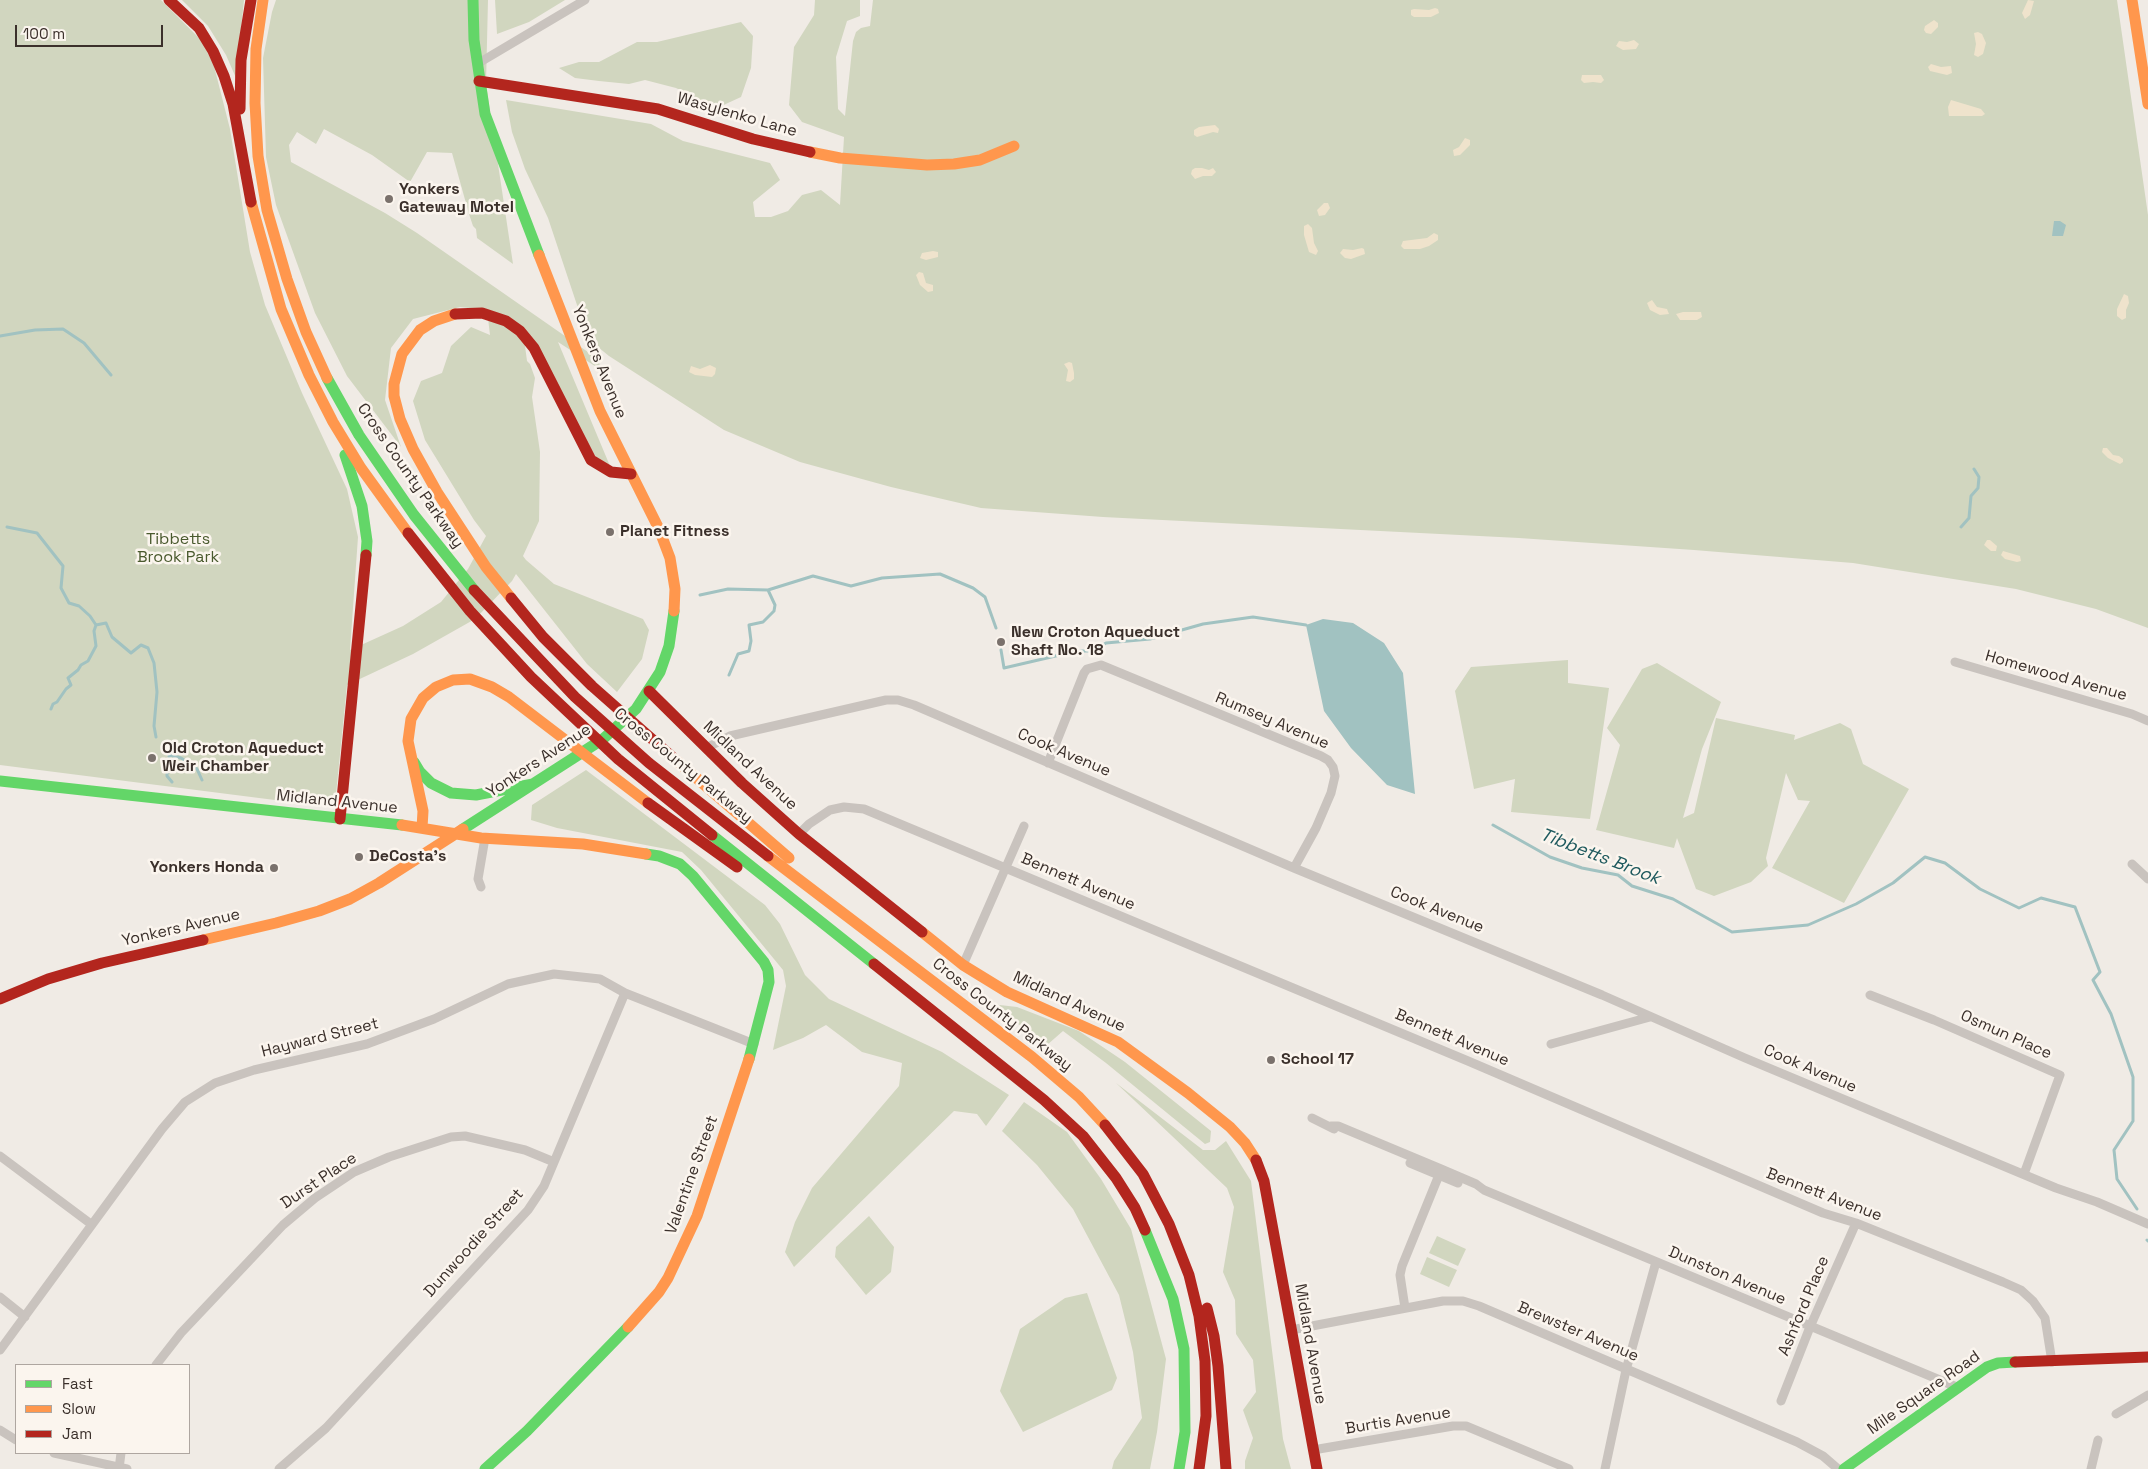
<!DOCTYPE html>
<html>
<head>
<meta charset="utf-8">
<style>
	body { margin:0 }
	#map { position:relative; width:2148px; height:1469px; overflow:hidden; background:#f0ebe5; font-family:"Space Grotesk",sans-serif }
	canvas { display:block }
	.legend { position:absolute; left:15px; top:1364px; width:175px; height:90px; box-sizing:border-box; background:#fbf5ee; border:1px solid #aea6a0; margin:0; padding:6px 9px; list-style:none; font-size:15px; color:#3b302b }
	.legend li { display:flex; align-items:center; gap:10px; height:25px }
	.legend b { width:25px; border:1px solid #aea6a0 }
	.scale { position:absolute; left:15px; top:25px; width:148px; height:22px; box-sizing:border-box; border:2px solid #3b302b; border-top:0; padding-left:6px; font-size:15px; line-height:18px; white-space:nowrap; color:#3b302b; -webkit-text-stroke:4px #fbf5ee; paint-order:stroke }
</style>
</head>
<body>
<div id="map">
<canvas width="2148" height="1469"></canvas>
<ul class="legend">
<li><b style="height:6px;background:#63d668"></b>Fast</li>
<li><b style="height:6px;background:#ff974d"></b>Slow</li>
<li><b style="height:6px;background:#b3261e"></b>Jam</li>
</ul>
<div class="scale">100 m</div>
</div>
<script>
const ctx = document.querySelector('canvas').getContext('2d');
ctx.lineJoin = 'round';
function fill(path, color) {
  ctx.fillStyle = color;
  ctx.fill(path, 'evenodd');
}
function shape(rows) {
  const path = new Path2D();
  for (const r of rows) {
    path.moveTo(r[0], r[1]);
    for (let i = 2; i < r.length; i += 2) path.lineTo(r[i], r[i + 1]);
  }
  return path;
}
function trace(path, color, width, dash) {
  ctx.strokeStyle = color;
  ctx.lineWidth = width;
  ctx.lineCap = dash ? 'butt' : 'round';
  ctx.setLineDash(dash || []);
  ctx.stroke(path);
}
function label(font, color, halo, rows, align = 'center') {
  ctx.font = font + ' "Space Grotesk",sans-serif';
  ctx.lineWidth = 5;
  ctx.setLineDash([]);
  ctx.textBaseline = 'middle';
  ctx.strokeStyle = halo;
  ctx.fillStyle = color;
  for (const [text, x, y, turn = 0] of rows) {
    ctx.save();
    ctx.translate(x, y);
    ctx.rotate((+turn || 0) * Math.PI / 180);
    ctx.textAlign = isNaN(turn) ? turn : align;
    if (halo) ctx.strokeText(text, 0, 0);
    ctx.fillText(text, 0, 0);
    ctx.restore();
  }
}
const green = shape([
	[0,0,161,0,202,41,214,66,230,129,250,252,265,305,302,393,347,489,358,537,350,650,403,626,441,602,468,569,486,536,474,520,425,440,413,401,421,381,442,373,451,346,471,327,490,335,487,310,460,307,413,319,391,348,385,400,401,447,347,376,315,313,276,205,266,157,263,58,272,12,276,0,488,0,486,84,513,264,477,238,476,229,473,226,469,214,452,153,427,152,410,182,372,155,324,129,316,144,297,132,289,145,291,162,385,213,417,233,598,359,601,370,558,342,610,466,598,461,523,331,527,361,530,364,535,378,532,397,540,452,539,521,523,556,526,560,554,584,643,619,649,630,642,659,617,692,587,664,516,574,512,581,475,619,413,654,347,685,336,794,314,805,0,765],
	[182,0,244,0,236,78,226,55,208,26],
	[495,0,565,0,529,22,497,34],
	[815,0,860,0,860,16,847,21,836,57,838,109,845,116,853,41,856,32,861,28,870,26,873,0,2117,0,2148,215,2148,628,2096,609,2016,589,1853,563,1694,550,1519,538,1103,517,981,508,891,487,800,462,724,430,609,356,593,343,577,305,548,218,525,169,512,132,506,100,651,124,683,141,770,163,780,180,753,202,755,217,771,217,788,211,802,195,821,190,840,205,844,137,802,122,789,105,794,47,814,15],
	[741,22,753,36,751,68,741,97,717,108,676,88,645,80,629,84,599,81,575,78,559,68,579,62,599,62,637,42,657,42],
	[1568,660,1568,683,1609,688,1590,819,1511,812,1515,779,1474,789,1455,691,1471,667],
	[1657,663,1721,702,1702,749,1683,818,1694,813,1716,718,1795,735,1794,740,1840,723,1851,729,1863,764,1909,789,1844,903,1772,868,1810,801,1798,800,1786,773,1766,858,1768,866,1751,882,1714,896,1696,889,1677,838,1674,848,1596,830,1620,745,1607,728,1642,669],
	[586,770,765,905,780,924,805,975,829,999,942,1052,1009,1095,986,1126,977,1114,954,1111,794,1267,785,1252,795,1222,812,1188,899,1086,902,1063,862,1052,826,1025,803,1038,773,1050,786,986,783,970,701,870,682,852,557,828,531,820,532,805],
	[991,1004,1017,1007,1079,1031,1125,1062,1211,1131,1210,1142,1205,1144,1106,1063,1063,1031,1047,1045],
	[1116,1083,1203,1150,1215,1150,1226,1141,1251,1181,1283,1439,1291,1469,1245,1469,1245,1461,1253,1438,1243,1410,1256,1392,1253,1360,1236,1334,1235,1300,1223,1272,1234,1207,1227,1188],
	[1024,1102,1067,1132,1101,1179,1131,1229,1166,1359,1157,1432,1150,1469,1112,1469,1114,1461,1142,1418,1133,1352,1119,1295,1073,1209,1037,1165,1002,1131],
	[869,1216,894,1247,891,1272,866,1295,835,1257,836,1247],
	[1437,1236,1466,1249,1458,1266,1429,1253],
	[1427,1257,1457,1270,1449,1287,1420,1274],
	[1087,1293,1117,1378,1112,1390,1023,1432,1000,1391,1020,1329,1065,1298]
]);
const sand = shape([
	[2028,0,2034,1,2030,15,2025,19,2022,13],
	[1435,8,1438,9,1439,13,1431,17,1414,17,1411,15,1411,10,1414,9,1429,10],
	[1934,20,1938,23,1938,27,1931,34,1926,33,1924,30,1925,26],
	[1978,32,1982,34,1986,43,1983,54,1978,57,1974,55,1976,44,1974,33],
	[1634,40,1639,44,1636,49,1623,50,1616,46,1619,41,1627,42],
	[1931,64,1941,67,1951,66,1952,73,1947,75,1930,71,1928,67],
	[1582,75,1601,75,1604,80,1601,83,1593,82,1584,83,1581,80],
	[1951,100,1981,109,1985,114,1982,116,1949,116,1948,107],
	[1215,125,1219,129,1218,133,1213,132,1197,137,1194,135,1194,130,1199,127],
	[1465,138,1470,140,1470,145,1460,155,1454,156,1453,150,1459,147],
	[1195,168,1202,168,1209,170,1213,168,1216,172,1212,176,1203,176,1195,179,1191,174,1192,170],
	[1324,203,1328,203,1330,208,1325,215,1319,216,1317,210],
	[1308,224,1312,228,1314,243,1318,251,1316,255,1309,252,1304,235,1304,226],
	[1434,233,1438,235,1438,240,1429,246,1420,249,1404,249,1401,246,1403,241,1427,238],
	[1362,248,1364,249,1365,254,1351,259,1345,258,1340,253,1343,249,1353,250],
	[933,251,938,252,938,257,926,260,920,258,922,253],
	[919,272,923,273,926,283,933,285,933,291,928,292,920,285,916,275],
	[2124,294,2128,296,2129,303,2126,310,2126,318,2122,320,2117,316,2117,309],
	[1652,300,1657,307,1667,309,1669,314,1660,315,1650,310,1647,303],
	[1683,312,1701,312,1702,317,1697,320,1680,320,1676,314],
	[1069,362,1072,363,1074,373,1074,379,1070,382,1066,381,1068,370,1064,364],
	[710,365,716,368,715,374,712,377,695,375,689,372,691,366,700,369],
	[2103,448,2107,448,2113,455,2119,456,2123,459,2123,462,2120,464,2108,458,2102,452],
	[1987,540,1990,540,1997,546,1996,551,1991,551,1984,545],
	[2003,551,2020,556,2021,561,2017,562,2005,559,2001,555]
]);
const water = shape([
	[2054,221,2060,221,2066,225,2063,236,2052,236],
	[1323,619,1353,623,1384,643,1403,673,1415,794,1387,785,1351,748,1324,711,1306,625]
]);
const stream = shape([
	[0,336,35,330,63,329,84,343,111,375],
	[7,527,37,533,63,566,61,588,69,603,79,606,90,616,96,625,106,623,112,637,131,653,141,645,148,648,154,663,157,692,154,726,156,737],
	[1961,527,1969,518,1971,496,1978,488,1979,477,1974,469],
	[700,595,728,589,768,590,813,576,851,586,882,578,940,574,973,588,985,597,996,628],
	[1001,650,1004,668,1077,651,1093,651,1106,643,1150,639,1203,624,1253,617,1306,625],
	[729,675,738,654,749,651,751,641,749,625,763,622,774,611,775,605,768,590],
	[51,709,53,704,57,702,66,689,71,685,68,678,78,670,81,665,88,661,96,646,94,631,96,625],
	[172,782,167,776,167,773,170,771,169,755,181,758,197,769,202,780],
	[1493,825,1550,857,1582,868,1618,875,1632,886,1673,899,1732,932,1808,925,1856,904,1893,883,1925,857,1945,863,1980,889,2019,908,2041,898,2075,907,2100,972,2093,980,2111,1014,2133,1077,2133,1121,2114,1150,2117,1179,2137,1209],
	[2147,1240,2148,1241]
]);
const street = shape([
	[477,64,585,0],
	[1955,662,2132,714,2148,721],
	[706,748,730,736,886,700,898,700,914,705,1294,868,1602,995,1745,1058,2056,1188,2097,1202,2148,1224],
	[1048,763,1084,673,1087,669,1101,665,1321,756,1328,760,1333,767,1335,776,1331,793,1316,828,1294,868],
	[799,834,809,824,830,810,844,807,864,809,1468,1061,1823,1213,1856,1223,2003,1282,2021,1290,2033,1301,2045,1318,2052,1362],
	[2132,864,2148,879],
	[481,887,478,879,485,838],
	[963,965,1024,826],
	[1870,995,1934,1020,2060,1075,2024,1174],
	[1551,1044,1650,1017],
	[1312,1118,1334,1129],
	[1331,1126,1338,1126,1441,1169,1476,1184,1484,1190,1959,1388],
	[0,1156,91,1224],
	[1410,1163,1458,1183],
	[0,1297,25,1317],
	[1405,1308,1400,1275,1402,1266,1439,1175],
	[1291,1330,1443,1301,1463,1301,1479,1306,1797,1442,1823,1456,1838,1469],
	[0,1350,162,1129,185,1102,215,1083,254,1070,367,1044,434,1019,508,984,554,974,600,979,625,993,754,1044],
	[156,1365,181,1333,283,1225,315,1198,354,1172,389,1157,451,1137,465,1136,525,1150,554,1162],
	[1781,1401,1810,1327,1856,1223],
	[2116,1414,2148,1395],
	[0,1430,16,1440],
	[1313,1450,1453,1426,1466,1426,1569,1469],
	[54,1453,127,1469],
	[119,1469,121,1453],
	[279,1469,326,1428,528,1210,544,1186,625,993],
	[1605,1469,1626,1370,1656,1262],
	[2091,1469,2098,1440]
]);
const fast = shape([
	[473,0,474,40,485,114,539,255],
	[327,378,359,435,414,515,474,590],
	[345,455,362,506,367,541,366,555],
	[414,762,420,772,431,783,451,793,476,795,533,784],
	[0,781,402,825],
	[463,829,603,739,636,709,660,672,669,646,674,611],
	[712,835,874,964],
	[646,854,659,856,680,864,693,876,764,962,768,970,769,982,749,1059],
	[1145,1230,1173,1299,1184,1349,1185,1432,1179,1469],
	[485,1469,527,1431,628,1327],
	[1844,1469,1987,1367,1998,1363,2015,1362]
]);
const slow = shape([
	[263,0,256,49,255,103,258,156,267,210,287,279,306,332,327,378],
	[2132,0,2148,104],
	[810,152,840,158,927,165,954,164,980,160,1014,146],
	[251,202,281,309,309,375,333,422,361,468,408,533],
	[539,255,600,411,659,529,670,558,675,589,674,611],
	[455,314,434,321,420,330,402,354,394,384,394,396,400,419,413,449,437,492,486,567,511,598],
	[678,762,789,858],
	[402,825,481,838,583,844,646,854],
	[422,828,423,811,408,741,411,719,423,698,436,687,453,680,470,679,492,687,509,697,648,803],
	[768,856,1032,1057,1079,1097,1105,1125],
	[922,932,963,965,1007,992,1118,1042,1188,1093,1230,1127,1245,1143,1256,1160],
	[203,940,276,923,319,911,350,899,379,883,463,829],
	[628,1327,659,1292,668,1278,697,1216,749,1059]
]);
const jam = shape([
	[169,0,199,28,213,51,224,76,233,104,251,202],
	[479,81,658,109,753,139,810,152],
	[240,109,241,60,251,0],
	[455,314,482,313,506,321,520,331,534,348,591,460,611,472,631,474],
	[408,533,470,611,531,677,618,759,712,835],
	[474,590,575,697,649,763,768,856],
	[511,598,543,637,592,686,678,762],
	[649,691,742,783,799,834,922,932],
	[648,803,737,867],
	[340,819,366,555],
	[874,964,1044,1100,1083,1136,1116,1178,1135,1208,1145,1230],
	[0,999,48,979,102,963,203,940],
	[1105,1125,1143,1174,1169,1224,1189,1275,1199,1316,1205,1361,1206,1416,1199,1469],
	[1256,1160,1264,1181,1317,1469],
	[1207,1308,1214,1336,1218,1366,1226,1469],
	[2015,1362,2148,1357]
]);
const markers = [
	[389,199,5,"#7a716c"],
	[610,532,5,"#7a716c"],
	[1001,642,5,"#7a716c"],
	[152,758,5,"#7a716c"],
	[359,857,5,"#7a716c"],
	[274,868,5,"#7a716c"],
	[1271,1060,5,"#7a716c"]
];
const streetNames = [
	["Wasylenko Lane",737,115,16],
	["Yonkers Avenue",599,362,68],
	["Cross County Parkway",410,476,55],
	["Homewood Avenue",2056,676,16],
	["Rumsey Avenue",1272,721,23],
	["Cook Avenue",1064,753,23],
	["Yonkers Avenue",539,761,-33],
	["Cross County Parkway",683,766,39],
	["Midland Avenue",750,766,43],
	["Midland Avenue",337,802,6],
	["Bennett Avenue",1078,882,23],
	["Cook Avenue",1437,910,22],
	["Yonkers Avenue",181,928,-13],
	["Midland Avenue",1069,1002,25],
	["Cross County Parkway",1002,1015,38],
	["Osmun Place",2006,1035,24],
	["Hayward Street",320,1038,-14],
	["Bennett Avenue",1452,1038,23],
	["Cook Avenue",1810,1069,23],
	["Valentine Street",692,1175,-70],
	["Durst Place",319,1181,-34],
	["Bennett Avenue",1824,1195,21],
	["Dunwoodie Street",474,1243,-48],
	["Dunston Avenue",1727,1276,23],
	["Ashford Place",1804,1306,-67],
	["Brewster Avenue",1578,1332,23],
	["Midland Avenue",1310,1344,80],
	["Mile Square Road",1924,1393,-35],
	["Burtis Avenue",1398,1421,-9]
];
const poiNames = [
	["Yonkers",399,190],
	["Gateway Motel",399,208],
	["Planet Fitness",620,532],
	["New Croton Aqueduct",1011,633],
	["Shaft No. 18",1011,651],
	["Old Croton Aqueduct",162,749],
	["Weir Chamber",162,767],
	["DeCosta's",369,857],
	["Yonkers Honda",264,868,"right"],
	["School 17",1281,1060]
];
const parkNames = [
	["Tibbetts",178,540],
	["Brook Park",178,558]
];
const waterNames = [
	["Tibbetts Brook",1600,857,21]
];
fill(green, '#d1d6bf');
fill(sand, '#efe3cc');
fill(water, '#a1c2c1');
trace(stream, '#a1c2c1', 3);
trace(street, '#c9c3be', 9);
trace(fast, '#63d668', 11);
trace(slow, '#ff974d', 11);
trace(jam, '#b3261e', 11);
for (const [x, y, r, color] of markers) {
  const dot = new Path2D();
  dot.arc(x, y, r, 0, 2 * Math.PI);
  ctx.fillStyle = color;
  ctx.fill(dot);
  trace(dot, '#fbf5ee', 2);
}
label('16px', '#3b302b', '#fbf5ee', streetNames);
label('bold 16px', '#3b302b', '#fbf5ee', poiNames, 'left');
label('16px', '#4a5a2e', '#fbf5ee', parkNames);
label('italic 18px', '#1f5a5e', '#fbf5ee', waterNames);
</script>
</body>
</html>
